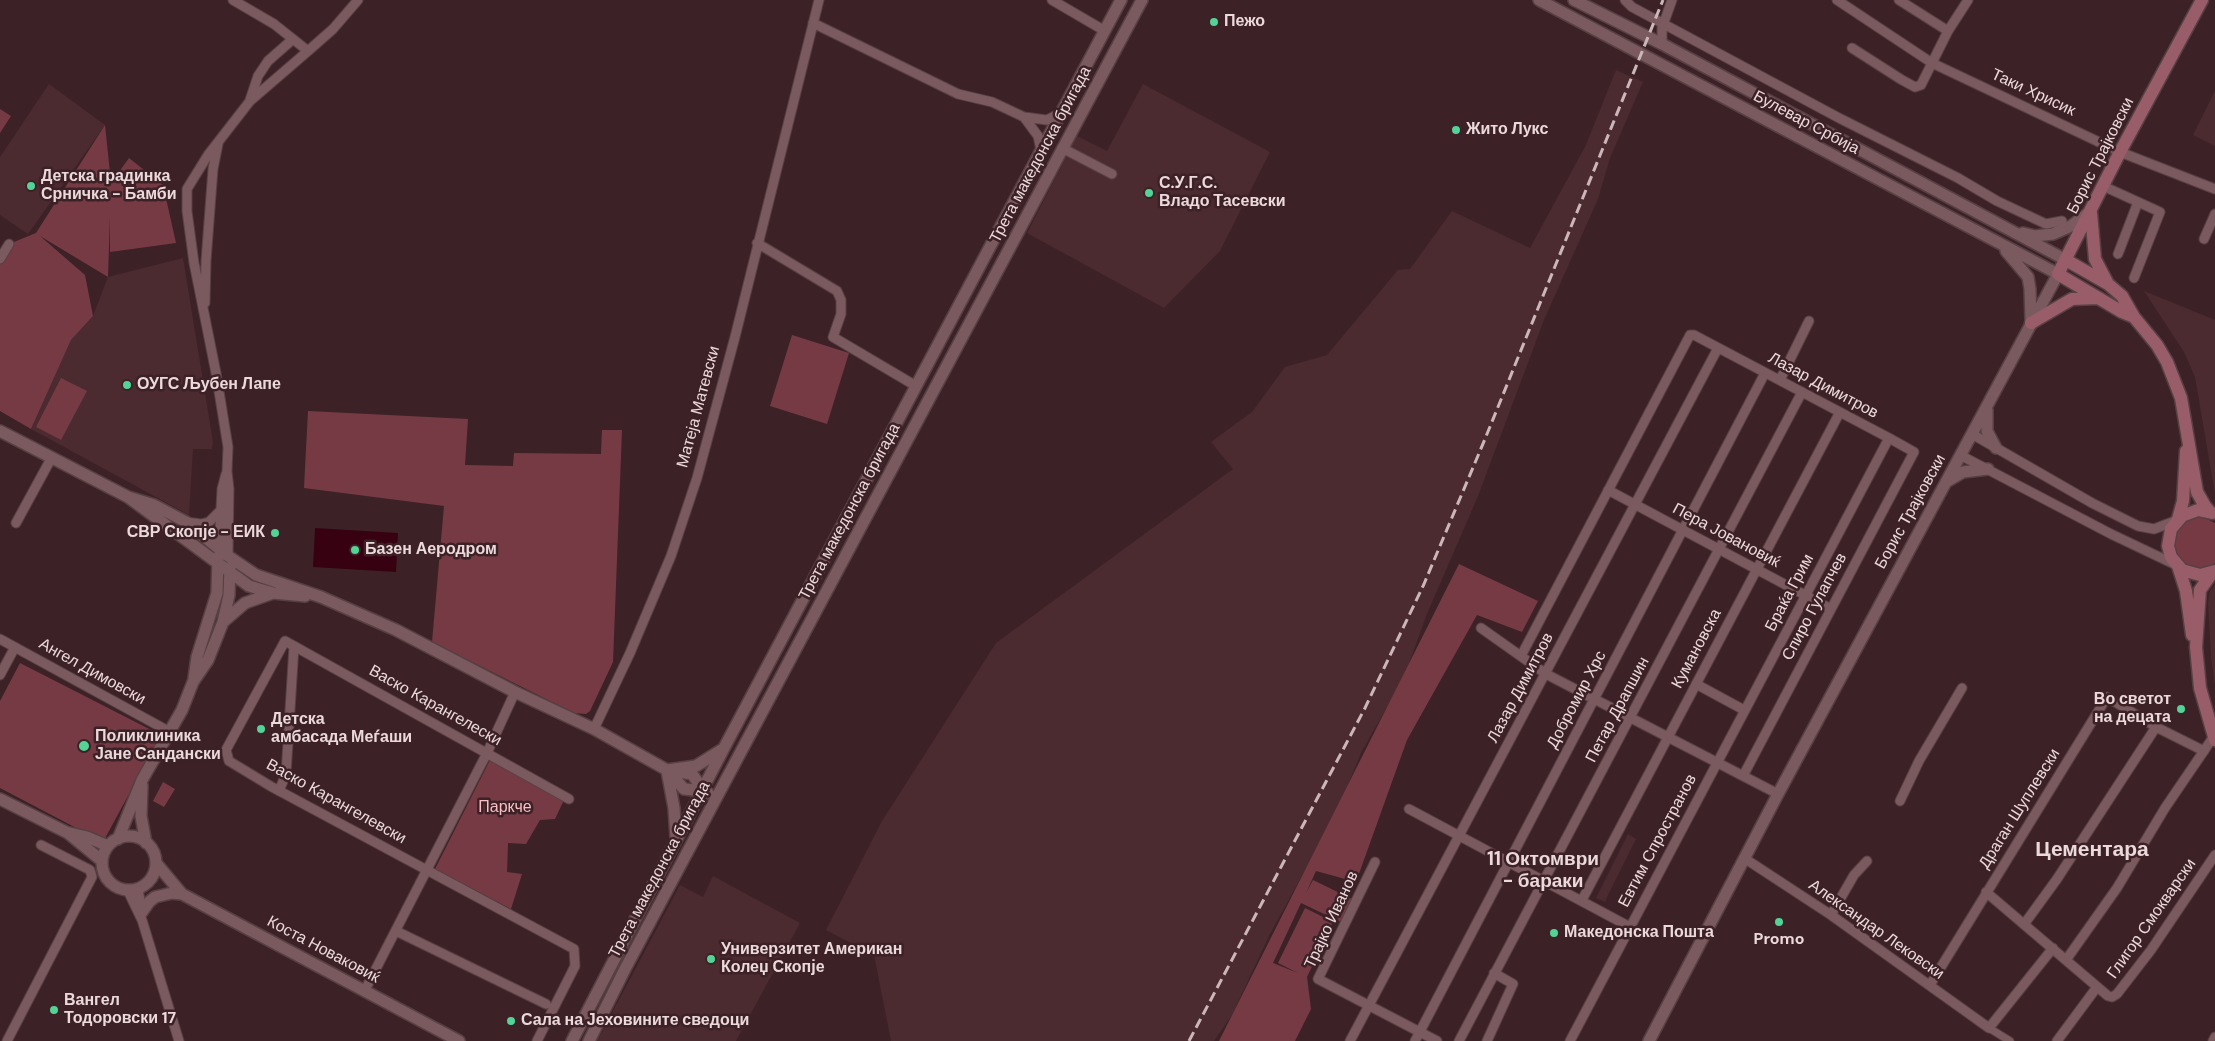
<!DOCTYPE html>
<html>
<head>
<meta charset="utf-8">
<style>
	body { margin:0 }
	canvas { display:block; background:#3c2126 }
</style>
</head>
<body>
<canvas width="2215" height="1041"></canvas>
<script>
const ctx = document.querySelector('canvas').getContext('2d');
ctx.lineJoin = 'round';
function fill(path, color) {
  ctx.fillStyle = color;
  ctx.fill(path, 'evenodd');
}
function shape(rows) {
  const path = new Path2D();
  for (const r of rows) {
    if (r.length === 3) {
      path.moveTo(r[0] + r[2], r[1]);
      path.arc(r[0], r[1], r[2], 0, 2 * Math.PI);
      continue;
    }
    path.moveTo(r[0], r[1]);
    for (let i = 2; i < r.length; i += 2) path.lineTo(r[i], r[i + 1]);
  }
  return path;
}
function trace(path, color, width, dash) {
  ctx.strokeStyle = color;
  ctx.lineWidth = width;
  ctx.lineCap = dash ? 'butt' : 'round';
  ctx.setLineDash(dash || []);
  ctx.stroke(path);
}
function label(font, color, halo, rows, align = 'center') {
  ctx.font = font + ' "DM Sans",sans-serif';
  ctx.lineWidth = 5;
  ctx.setLineDash([]);
  ctx.textBaseline = 'middle';
  ctx.strokeStyle = halo;
  ctx.fillStyle = color;
  for (const [text, x, y, turn = 0] of rows) {
    ctx.save();
    ctx.translate(x, y);
    ctx.rotate((+turn || 0) * Math.PI / 180);
    ctx.textAlign = isNaN(turn) ? turn : align;
    if (halo) ctx.strokeText(text, 0, 0);
    ctx.fillText(text, 0, 0);
    ctx.restore();
  }
}
const built = shape([
	[1616,70,1643,82,1610,158,1598,199,1544,320,1478,496,1427,614,1404,677,1361,753,1337,812,1270,934,1232,1015,1214,1041,891,1041,874,955,826,930,882,821,996,643,1233,469,1211,442,1252,412,1285,367,1327,355,1398,270,1410,269,1452,211,1530,248,1586,145],
	[49,84,105,125,28,234,0,215,0,157],
	[1143,84,1270,152,1220,251,1164,308,1027,233,1077,136,1107,151],
	[2215,91,2215,146,2193,135],
	[183,258,213,442,212,449,193,449,189,515,31,429,71,340,93,316,108,277],
	[2144,291,2215,320,2215,494,2195,377,2184,352],
	[2215,585,2215,686,2211,657,2208,602,2210,591],
	[1628,834,1636,839,1608,895,1605,902,1596,898],
	[713,876,800,923,736,1041,597,1041,680,885,703,897]
]);
const green = shape([
	[0,109,11,116,0,133],
	[105,125,111,183,129,158,163,185,176,243,110,252,110,216,108,277,40,236,85,275,93,316,71,340,31,429,0,411,0,259,9,244,36,233],
	[792,335,849,353,827,424,770,406],
	[61,378,87,391,61,440,36,427],
	[308,411,468,419,465,465,513,466,514,453,601,454,602,430,622,430,613,662,590,711,586,714,574,713,432,642,444,506,304,488],
	[2194,517,2203,517,2215,523,2215,563,2208,567,2200,569,2185,564,2175,551,2175,534,2179,526],
	[1459,564,1538,601,1522,632,1477,615,1407,740,1356,882,1316,871,1306,893,1313,880,1352,899,1341,922,1301,903,1273,963,1298,973,1278,963,1305,908,1333,922,1307,977,1311,1009,1295,1041,1219,1041],
	[20,663,161,735,103,842,0,788,0,701],
	[490,760,564,800,555,819,540,820,526,844,508,843,507,872,522,874,511,909,435,869],
	[163,782,175,789,164,807,153,801]
]);
const water = shape([
	[315,528,398,533,396,572,313,567]
]);
const pedestrian = shape([
	[1989,1028,2010,1041]
]);
const minor = shape([
	[233,0,274,24,308,51,333,29,358,0],
	[1052,0,1105,31],
	[1625,0,1632,7,1839,118,1958,178,1997,201,2046,224,2062,221],
	[1837,0,1932,63,2120,152,2215,189],
	[1899,0,1948,31],
	[813,23,958,94,992,102,1024,117,1047,120,1062,112],
	[1662,44,1662,28,1672,0],
	[1852,48,1902,80,1915,87,1921,85,1948,31,1968,0],
	[250,100,258,76,268,61,293,39],
	[1024,117,1038,136,1041,150],
	[1062,148,1112,174],
	[2103,186,2160,212,2134,278],
	[2204,239,2215,214],
	[757,243,837,291,841,300,841,314,833,337,916,386],
	[2118,254,2138,202],
	[0,259,9,244],
	[205,303,206,261,213,169,218,144],
	[1780,380,1809,321],
	[1972,434,2092,503,2138,526,2154,529,2175,521],
	[1960,455,2111,534,2174,564],
	[1608,490,1831,609],
	[186,522,201,524,209,522,220,511],
	[16,523,52,457],
	[219,548,222,489,226,474],
	[228,556,229,489,227,471,228,447,216,373,194,263,187,211,187,189,208,155,250,101,308,51],
	[1481,628,1546,674,1778,794],
	[0,639,170,732],
	[1521,656,1690,335,1694,335,1889,438,1914,452,1743,776],
	[0,675,15,647],
	[1696,684,1744,710],
	[594,729,630,653,671,556,697,478,735,337,819,0],
	[279,791,286,774,294,646],
	[1900,801,1919,761,1962,688],
	[1409,809,1630,927],
	[1744,858,1831,915,1989,1028,2053,948],
	[1375,862,1318,979,1437,1041],
	[138,889,142,912],
	[128,891,142,920,179,1041],
	[1986,892,2108,996,2112,997,2117,994,2151,950,2215,855],
	[1582,900,1840,412],
	[1831,915,1854,875,1867,861],
	[2025,923,2057,879,2156,727],
	[396,931,546,1004],
	[2066,960,2117,888,2165,808,2214,736],
	[1930,985,2107,697,2156,727,2204,751],
	[365,990,487,753,515,692],
	[7,1041,92,877,90,870,41,845],
	[537,1041,575,966,574,949,272,787,229,761,226,750,285,641,569,799],
	[1350,1041,1718,348],
	[1415,1041,1765,373],
	[1459,1041,1802,392],
	[1487,1041,1513,984,1494,973],
	[1570,1041,1889,438],
	[2057,1041,2097,987],
	[2213,1041,2215,1037]
]);
const tertiary = shape([
	[1539,0,2058,274,1778,794,1649,1041],
	[1574,0,1662,44,2066,260],
	[2023,233,2035,236,2053,234,2071,226,2091,211],
	[2006,251,2028,277,2030,289,2031,321],
	[1987,410,1987,431,1996,448],
	[0,431,128,497,249,586,273,593,305,596],
	[1946,482,1963,472,1988,469],
	[128,497,154,505,186,522,228,556,256,575,321,597,396,630,515,692,594,729,667,770,684,789,704,791],
	[223,622,245,603,273,593],
	[194,678,197,657,217,593,218,557],
	[667,770,696,766,723,749],
	[667,771,674,808,676,837],
	[679,772,692,774,704,791,708,793],
	[142,785,141,816,146,843],
	[0,799,68,833,102,861],
	[70,833,87,837,108,846],
	[129,863,27],
	[118,839,142,780,182,710,193,682,208,660,223,622,229,595,230,568],
	[156,863,182,894,459,1041],
	[142,912,149,902,155,897,172,893,182,894],
	[572,1041,724,748,1121,0],
	[589,1041,625,969,1142,0]
]);
const secondary = shape([
	[2091,213,2095,259,2108,284],
	[2066,260,2108,284,2122,296,2134,317,2157,345,2167,362,2181,398,2197,492,2205,506,2210,512],
	[2134,317,2122,312,2058,274,2120,152,2202,0],
	[2031,323,2072,299,2099,298],
	[2212,513,2198,510,2182,516,2171,529,2168,546,2171,557,2182,570,2200,575,2215,571],
	[2178,519,2183,501,2186,451],
	[2178,566,2186,591,2192,635],
	[2212,573,2200,590,2196,647,2200,688,2215,740]
]);
const rail = shape([
	[1189,1041,1365,708,1424,584,1485,439,1663,0]
]);
const markers = [
	[1214,22,5,"#53d396"],
	[1456,130,5,"#53d396"],
	[31,186,5,"#53d396"],
	[1149,193,5,"#53d396"],
	[127,385,5,"#53d396"],
	[275,533,5,"#53d396"],
	[355,550,5,"#53d396"],
	[2181,709,5,"#53d396"],
	[261,729,5,"#53d396"],
	[84,746,6,"#53d396"],
	[1779,922,5,"#53d396"],
	[1554,933,5,"#53d396"],
	[711,959,5,"#53d396"],
	[54,1010,5,"#53d396"],
	[511,1021,5,"#53d396"]
];
const poiNames = [
	["Пежо",1224,22],
	["Жито Лукс",1466,130],
	["Детска градинка",41,177],
	["Срничка - Бамби",41,195],
	["С.У.Г.С.",1159,184],
	["Владо Тасевски",1159,202],
	["ОУГС Љубен Лапе",137,385],
	["СВР Скопје - ЕИК",265,533,"right"],
	["Базен Аеродром",365,550],
	["Во светот",2171,700,"right"],
	["на децата",2171,718,"right"],
	["Детска",271,720],
	["амбасада Меѓаши",271,738],
	["Поликлиника",95,737],
	["Јане Сандански",95,755],
	["Македонска Пошта",1564,933],
	["Promo",1779,940,"center"],
	["Универзитет Американ",721,950],
	["Колеџ Скопје",721,968],
	["Вангел",64,1001],
	["Тодоровски 17",64,1019],
	["Сала на Јеховините сведоци",521,1021]
];
const streetNames = [
	["Таки Хрисик",2033,93,25],
	["Булевар Србија",1806,123,28],
	["Трета македонска бригада",1041,155,-62],
	["Борис Трајковски",2101,156,-63],
	["Лазар Димитров",1823,386,28],
	["Матеја Матевски",699,407,-75],
	["Трета македонска бригада",850,512,-62],
	["Борис Трајковски",1911,512,-61],
	["Пера Јовановиќ",1726,536,28],
	["Браќа Грим",1790,593,-62],
	["Спиро Гулапчев",1815,607,-62],
	["Кумановска",1697,649,-62],
	["Ангел Димовски",92,672,29],
	["Лазар Димитров",1521,688,-62],
	["Добромир Хрс",1577,700,-62],
	["Васко Карангелески",435,706,29],
	["Петар Драпшин",1618,710,-62],
	["Васко Карангелевски",336,802,29],
	["Драган Шуплевски",2020,809,-58],
	["Евтим Спространов",1658,841,-62],
	["Трета македонска бригада",660,870,-62],
	["Глигор Смокварски",2152,919,-55],
	["Трајко Иванов",1332,920,-65],
	["Александар Лековски",1876,930,35],
	["Коста Новаковиќ",323,950,28]
];
const parkNames = [
	["Паркче",505,808]
];
const quarterNames = [
	["11 Октомври",1543,860],
	["- бараки",1543,882]
];
const districtNames = [
	["Цементара",2092,850]
];
fill(built, '#4b2a30');
fill(green, '#763a45');
fill(water, '#370111');
trace(pedestrian, '#574044', 9);
trace(minor, '#574044', 11);
trace(tertiary, '#574044', 14);
trace(secondary, '#574044', 15);
trace(pedestrian, '#7a5a5e', 7);
trace(minor, '#7a5a5e', 9);
trace(tertiary, '#7a5a5e', 11);
trace(secondary, '#985d68', 12);
trace(rail, '#cbb7ba', 3, [10, 5]);
for (const [x, y, r, color] of markers) {
  const dot = new Path2D();
  dot.arc(x, y, r, 0, 2 * Math.PI);
  ctx.fillStyle = color;
  ctx.fill(dot);
  trace(dot, '#3c2126', 2);
}
label('bold 16px', '#ecd9dc', '#3c2126', poiNames, 'left');
label('16px', '#ecd9dc', '#3c2126', streetNames);
label('16px', '#f9bec6', '#3c2126', parkNames);
label('bold 19px', '#ecd9dc', '#3c2126', quarterNames);
label('bold 21px', '#ecd9dc', '#3c2126', districtNames);
</script>
</body>
</html>
